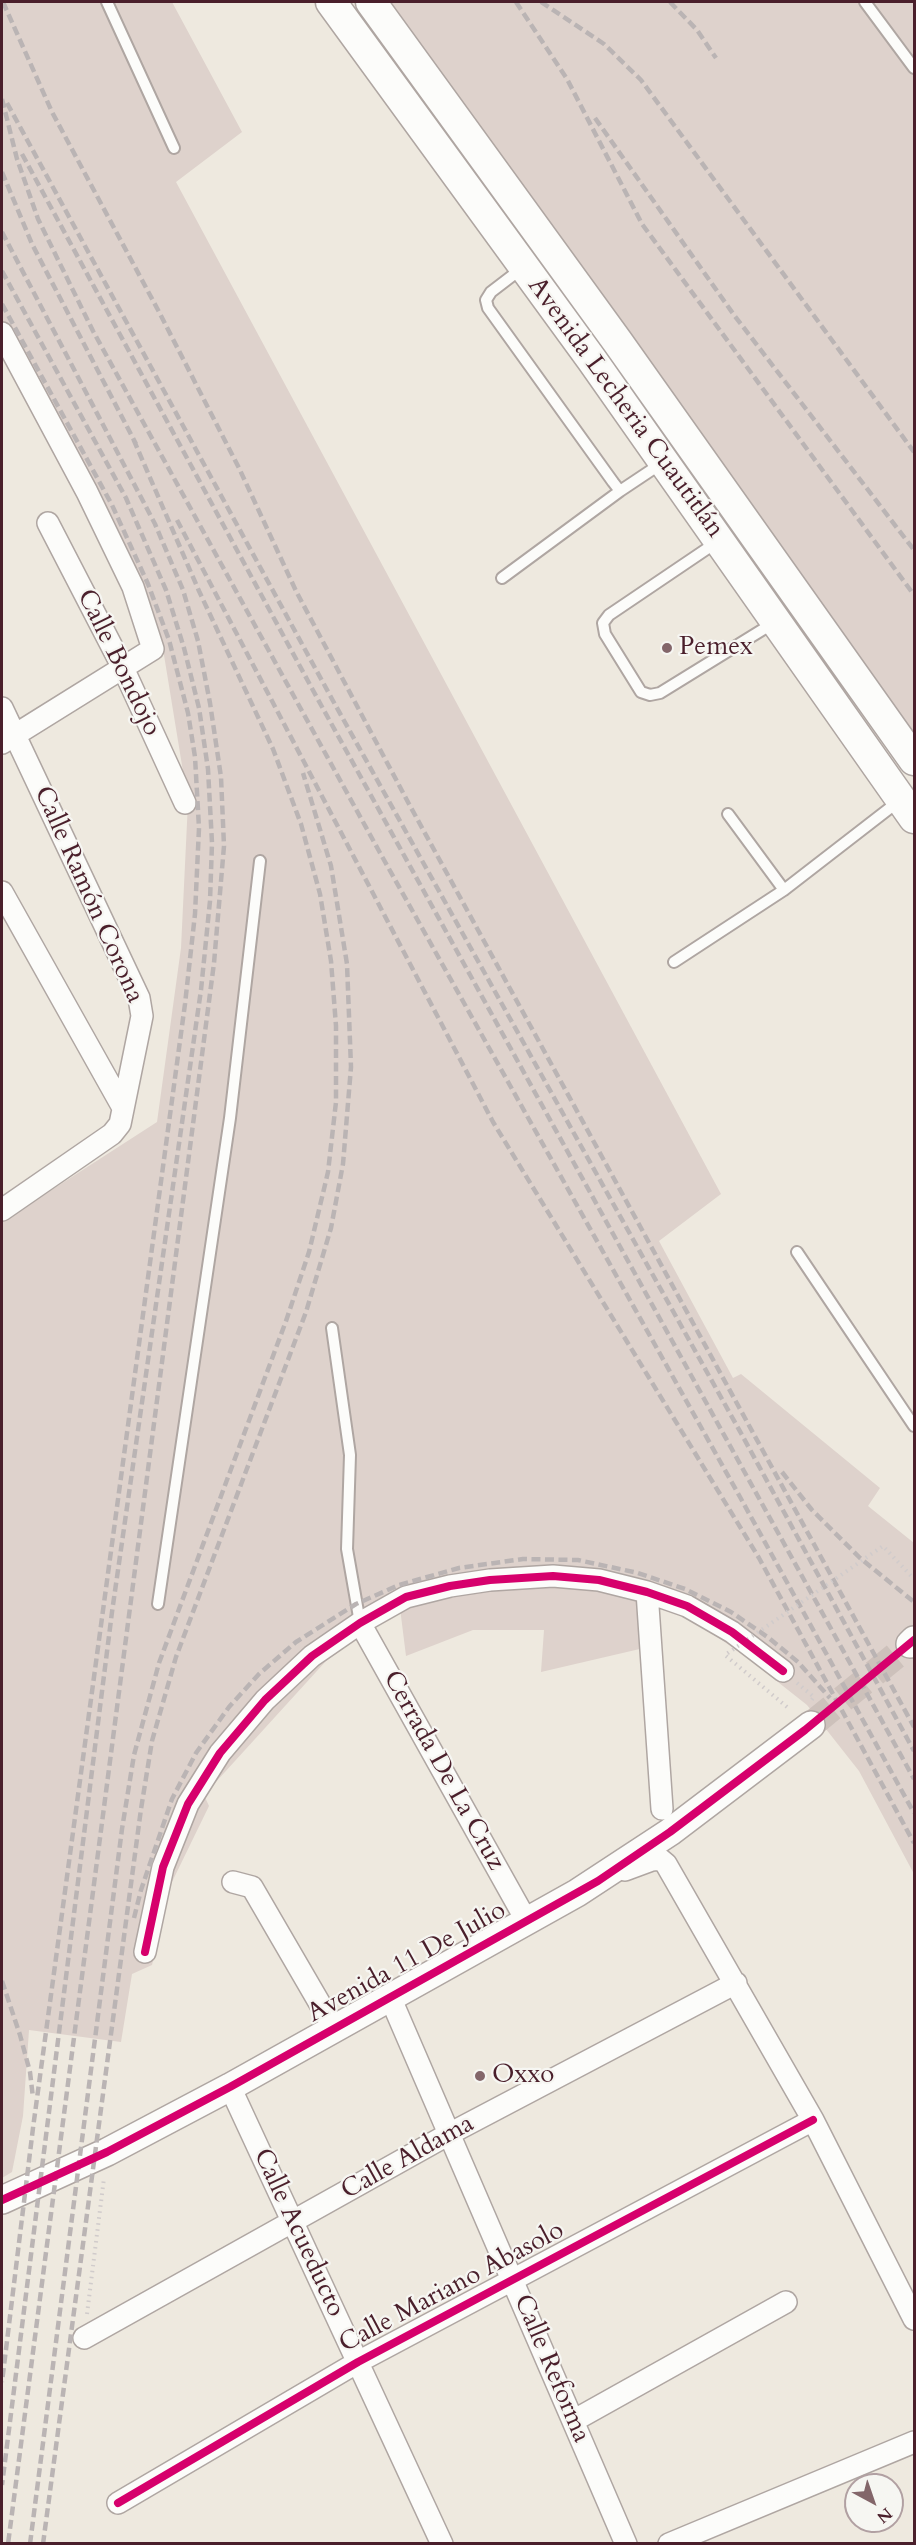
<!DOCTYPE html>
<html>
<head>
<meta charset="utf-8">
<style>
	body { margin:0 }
	#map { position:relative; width:916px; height:2545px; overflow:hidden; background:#eee9df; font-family:Cardo,serif }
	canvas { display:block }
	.frame { position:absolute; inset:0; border:3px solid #4a1f2b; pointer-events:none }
	.north { position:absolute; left:844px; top:2473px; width:60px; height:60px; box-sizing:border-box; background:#f6f6f2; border:2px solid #b1a0a2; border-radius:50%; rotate:140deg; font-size:16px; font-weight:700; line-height:24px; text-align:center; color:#4a1f2b }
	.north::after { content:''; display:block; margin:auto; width:21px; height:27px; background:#83666a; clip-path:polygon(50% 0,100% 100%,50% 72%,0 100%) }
</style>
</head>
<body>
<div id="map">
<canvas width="916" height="2545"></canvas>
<div class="frame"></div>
<div class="north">N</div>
</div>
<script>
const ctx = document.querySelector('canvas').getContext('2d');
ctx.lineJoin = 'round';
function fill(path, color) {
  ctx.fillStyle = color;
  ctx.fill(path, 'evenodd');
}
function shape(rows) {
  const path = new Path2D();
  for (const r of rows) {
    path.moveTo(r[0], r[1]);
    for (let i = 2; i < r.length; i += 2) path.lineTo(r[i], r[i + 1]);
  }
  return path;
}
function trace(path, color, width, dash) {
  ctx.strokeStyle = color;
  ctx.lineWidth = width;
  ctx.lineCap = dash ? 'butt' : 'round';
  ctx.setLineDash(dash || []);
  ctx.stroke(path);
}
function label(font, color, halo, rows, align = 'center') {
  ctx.font = font + ' Cardo,serif';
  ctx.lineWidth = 4.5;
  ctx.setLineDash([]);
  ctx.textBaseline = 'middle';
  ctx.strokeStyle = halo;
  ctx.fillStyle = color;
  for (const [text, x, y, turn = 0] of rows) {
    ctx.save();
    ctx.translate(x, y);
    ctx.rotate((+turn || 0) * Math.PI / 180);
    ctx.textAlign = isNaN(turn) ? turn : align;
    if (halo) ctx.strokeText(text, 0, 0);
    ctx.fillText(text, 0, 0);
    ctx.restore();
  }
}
const industrial = shape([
	[2,2,172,2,242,132,176,182,721,1194,659,1241,733,1378,741,1374,880,1488,868,1506,914,1543,914,1874,859,1771,807,1705,745,1656,672,1606,640,1602,644,1648,541,1672,544,1630,473,1630,406,1656,400,1608,326,1661,204,1795,209,1806,171,1884,152,1965,132,1974,121,2042,29,2030,23,2116,12,2172,2,2178,2,1222,157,1122,181,948,188,802,163,649,2,330],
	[387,2,914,2,914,738]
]);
const tertiaryTunnel = shape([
	[811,1725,910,1644]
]);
const path = shape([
	[797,1683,814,1697,810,1702],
	[87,2314,104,2178]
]);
const service = shape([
	[107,2,174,148],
	[865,2,914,68],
	[521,269,491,292,486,300,488,308,613,482,620,491,662,463],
	[717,542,609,615,603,623,605,634,641,692,650,695,660,693,775,622],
	[502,578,620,491],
	[728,814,784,890],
	[674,962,784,890,899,801],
	[797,1252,914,1426],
	[332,1328,350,1455,347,1549,360,1623],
	[158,1604,230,1118,260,861]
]);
const minor = shape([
	[2,333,87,492,133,587,153,649,2,743],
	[48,523,123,668,185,803],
	[2,708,139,998,142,1016,120,1124,112,1134,2,1210],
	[2,892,122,1106],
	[647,1592,662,1809],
	[360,1623,526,1920],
	[625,1870,652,1860,660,1859,666,1864,813,2120,914,2319],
	[233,1882,252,1887,334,2028],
	[145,1952,163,1867,188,1804,220,1753,265,1700,312,1656,360,1623,406,1597,450,1586,490,1580,553,1576,599,1580,647,1592,687,1606,732,1632,783,1671],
	[390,1997,626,2544],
	[230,2087,442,2544],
	[84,2338,449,2134,736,1983],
	[573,2421,786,2302],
	[118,2503,358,2362,813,2120],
	[669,2544,914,2442]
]);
const tertiary = shape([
	[910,1644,914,1640],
	[2,2200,107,2152,230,2087,577,1893,670,1832,811,1725]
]);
const secondary = shape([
	[331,2,592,360,914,818],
	[371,2,617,341,914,760]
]);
const rail = shape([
	[3,2,52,112,158,310,239,468,296,591,409,804,914,1727],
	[516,2,567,79,642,224,914,595],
	[541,2,604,44,641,80,914,452],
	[670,2,697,30,716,58],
	[2,99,17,159,38,219,93,331,379,851,740,1497,914,1813],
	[7,103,332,699,742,1435,914,1751],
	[595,118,734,315,914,550],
	[22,154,321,705,914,1779],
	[2,172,32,244,136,444],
	[2,232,155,524,183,590,198,641,210,703,221,777,224,846,214,963,8,2544],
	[2,271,126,498,166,590,184,648,199,708,208,769,212,843,210,901,201,990,112,1612,2,2485],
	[2,304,112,505,148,584,169,640,188,713,195,757,199,828,195,914,185,1004,33,2128,2,2382],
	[177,520,493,1122,759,1558,914,1843],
	[782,1472,812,1510,860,1558,914,1602],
	[134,1918,141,1890,172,1799,196,1753,229,1707,259,1674,296,1642,356,1604,399,1585,459,1568,523,1559,578,1560,638,1573,685,1589,731,1612,769,1638,798,1662,830,1698],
	[2,1981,20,2035,30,2072,33,2098],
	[30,2544,122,1829,134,1755,159,1663,286,1321,309,1252,328,1172,336,1102,336,1026,331,961,320,894,301,824,273,749,199,591,132,436],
	[43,2544,141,1809,152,1741,176,1657,306,1312,331,1228,343,1164,351,1067,347,964,331,866,303,773]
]);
const pathBridge = shape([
	[787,1707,725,1655,883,1546,914,1579]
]);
const cycleway = shape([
	[145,1952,163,1867,188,1804,220,1753,265,1700,312,1656,360,1623,406,1597,450,1586,490,1580,553,1576,599,1580,647,1592,687,1606,732,1632,783,1671],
	[2,2200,107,2152,230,2087,598,1881,670,1832,805,1730,914,1640],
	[118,2503,358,2362,813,2120]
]);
const markers = [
	[667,648,6,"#83666a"],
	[480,2076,6,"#83666a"]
];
const streetNames = [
	["Avenida Lecheria Cuautitlán",625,408,54],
	["Calle Bondojo",118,663,64],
	["Calle Ramón Corona",88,895,66],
	["Cerrada De La Cruz",443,1771,61],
	["Avenida 11 De Julio",407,1963,-29],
	["Calle Aldama",408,2158,-29],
	["Calle Acueducto",298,2233,65],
	["Calle Mariano Abasolo",452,2288,-28],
	["Calle Reforma",551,2369,67]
];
const poiNames = [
	["Pemex",679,648],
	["Oxxo",492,2076]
];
fill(industrial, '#ded2cc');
trace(tertiaryTunnel, '#cdc1bb', 27, [27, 14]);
trace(service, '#afa6a2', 14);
trace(minor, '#afa6a2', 24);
trace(tertiary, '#afa6a2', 30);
trace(secondary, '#afa6a2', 33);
trace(path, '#d0cbcb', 4, [1.5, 4.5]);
trace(service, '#fcfcfa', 10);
trace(minor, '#fcfcfa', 21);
trace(tertiary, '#fcfcfa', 27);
trace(secondary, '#fcfcfa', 30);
trace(rail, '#bab4b4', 4.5, [9, 4.5]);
trace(pathBridge, '#d0cbcb', 4, [1.5, 4.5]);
trace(cycleway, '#d6006c', 8);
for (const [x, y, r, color] of markers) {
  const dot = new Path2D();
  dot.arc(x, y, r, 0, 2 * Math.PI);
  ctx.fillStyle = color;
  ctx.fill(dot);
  trace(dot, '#f6f6f2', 2);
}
label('26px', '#4a1f2b', '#f6f6f2', streetNames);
label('26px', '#4a1f2b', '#f6f6f2', poiNames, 'left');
</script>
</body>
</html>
